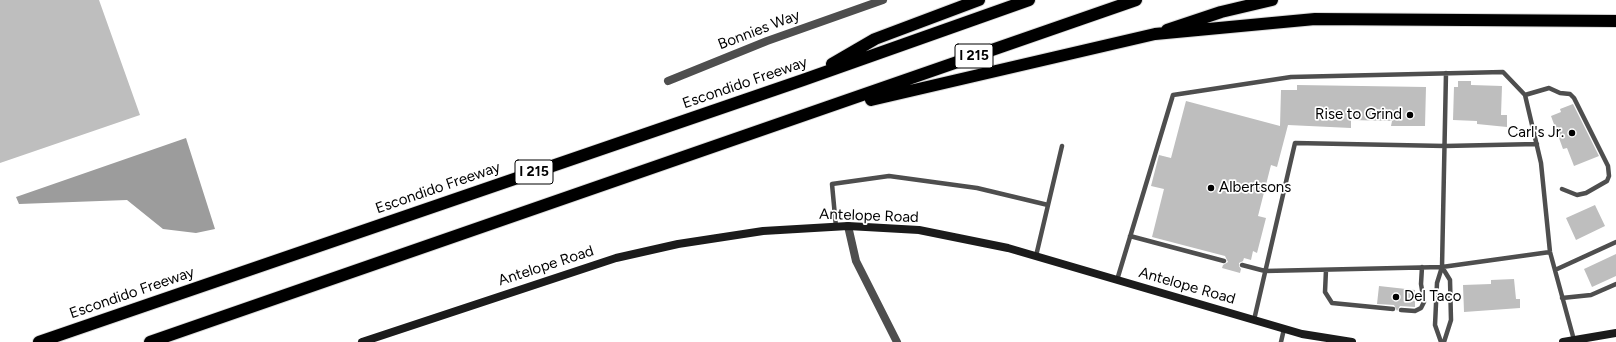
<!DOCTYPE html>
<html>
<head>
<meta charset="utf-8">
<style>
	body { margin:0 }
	canvas { display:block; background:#fff }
</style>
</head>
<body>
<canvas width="1616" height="342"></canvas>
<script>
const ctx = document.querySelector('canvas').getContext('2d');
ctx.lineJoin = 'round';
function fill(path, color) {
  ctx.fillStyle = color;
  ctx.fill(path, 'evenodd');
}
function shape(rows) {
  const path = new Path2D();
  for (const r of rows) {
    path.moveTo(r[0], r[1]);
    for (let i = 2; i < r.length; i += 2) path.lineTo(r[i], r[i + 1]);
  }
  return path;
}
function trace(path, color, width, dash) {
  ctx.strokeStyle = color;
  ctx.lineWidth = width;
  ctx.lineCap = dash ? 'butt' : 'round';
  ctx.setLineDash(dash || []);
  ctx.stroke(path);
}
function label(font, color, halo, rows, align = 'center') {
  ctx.font = font + ' Figtree,sans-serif';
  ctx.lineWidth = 3.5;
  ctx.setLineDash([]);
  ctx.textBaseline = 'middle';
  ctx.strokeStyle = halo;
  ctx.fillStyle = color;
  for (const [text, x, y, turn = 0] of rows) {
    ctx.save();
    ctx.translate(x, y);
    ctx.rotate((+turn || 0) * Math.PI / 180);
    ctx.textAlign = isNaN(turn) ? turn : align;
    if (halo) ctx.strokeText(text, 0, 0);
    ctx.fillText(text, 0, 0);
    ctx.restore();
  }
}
const water = shape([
	[186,138,215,229,196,233,163,229,127,200,19,204,16,197]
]);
const building = shape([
	[0,0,99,0,140,115,0,163],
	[1458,81,1471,81,1471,85,1502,86,1501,115,1507,115,1507,127,1477,124,1477,121,1453,120,1454,87,1458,87],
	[1297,85,1426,87,1425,126,1391,126,1392,121,1351,120,1351,128,1288,125,1277,167,1271,165,1258,216,1266,218,1257,253,1253,251,1251,260,1244,258,1243,261,1239,263,1239,266,1241,269,1240,273,1222,268,1223,265,1228,262,1225,256,1152,237,1164,189,1151,186,1159,155,1171,158,1186,101,1280,126,1281,90,1297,90],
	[1573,104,1599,156,1574,166,1567,148,1563,149,1551,116,1561,112,1560,109],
	[1595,205,1605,226,1576,240,1566,218],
	[1616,254,1616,276,1592,287,1584,269],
	[1514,279,1516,299,1520,299,1520,308,1464,312,1463,285,1491,284,1491,280],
	[1379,286,1415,290,1415,307,1400,306,1397,311,1394,305,1377,304]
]);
const lane = shape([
	[1525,95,1549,88,1560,93,1570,94,1574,98,1608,166,1609,176,1607,181,1586,193,1577,195,1562,189],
	[836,227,832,184,889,176,977,188,1048,205],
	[1130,236,1224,261],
	[1036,256,1062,146],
	[1242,265,1265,271,1442,267,1550,252],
	[1442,267,1450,280,1451,320,1444,342],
	[1326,270,1325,292,1332,303,1393,309],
	[1555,270,1616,242],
	[1117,280,1173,95,1291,77,1503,72,1525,95,1541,163,1550,252,1574,340],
	[1562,298,1591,295,1616,284],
	[1401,310,1415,311,1421,308,1424,302,1421,284,1422,267],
	[1254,320,1295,143,1445,146,1537,144],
	[1281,342,1284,329],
	[1441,342,1435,325,1437,283,1442,267,1446,73]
]);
const street = shape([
	[668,81,767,41,883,0],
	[848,226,856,261,897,342]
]);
const secondary = shape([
	[362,342,616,258,678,244,763,231,848,226,919,230,1008,248,1302,334,1352,342],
	[1563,342,1616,333]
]);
const highway = shape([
	[1167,30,1221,12,1272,0],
	[832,64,875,39,979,0],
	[871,100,1155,34,1315,19,1616,21],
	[39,342,803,80,1029,0],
	[150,342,1136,0]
]);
const markers = [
	[1410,115,4,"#000"],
	[1572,133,4,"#000"],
	[1211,188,4,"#000"],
	[1396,297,4,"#000"]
];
const shields = [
	[974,56,38],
	[534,172,38]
];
const shieldNames = [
	["I 215",974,56],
	["I 215",534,172]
];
const streetNames = [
	["Bonnies Way",759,30,-21],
	["Escondido Freeway",745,83,-19],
	["Escondido Freeway",438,188,-19],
	["Antelope Road",869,216,2],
	["Antelope Road",546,266,-18],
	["Antelope Road",1187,286,16],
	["Escondido Freeway",132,293,-19]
];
const poiNames = [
	["Rise to Grind",1402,115],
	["Carl's Jr.",1564,133],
	["Albertsons",1219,188,"left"],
	["Del Taco",1404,297,"left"]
];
fill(water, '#9c9c9c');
fill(building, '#bebebe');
trace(highway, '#dbdbdb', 14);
trace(lane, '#4e4e4e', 4.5);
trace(street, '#4e4e4e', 8);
trace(secondary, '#1b1b1b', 8);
trace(highway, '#000', 12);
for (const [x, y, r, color] of markers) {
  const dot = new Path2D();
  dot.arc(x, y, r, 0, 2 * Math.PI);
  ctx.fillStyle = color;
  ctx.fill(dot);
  trace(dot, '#fff', 1.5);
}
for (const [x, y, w] of shields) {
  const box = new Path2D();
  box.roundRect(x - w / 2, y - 12, w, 24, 3);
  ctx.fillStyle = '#fff';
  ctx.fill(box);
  trace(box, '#000', 1);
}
label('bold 14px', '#000', null, shieldNames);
label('15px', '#000', '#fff', streetNames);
label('15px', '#000', '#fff', poiNames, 'right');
</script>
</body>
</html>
